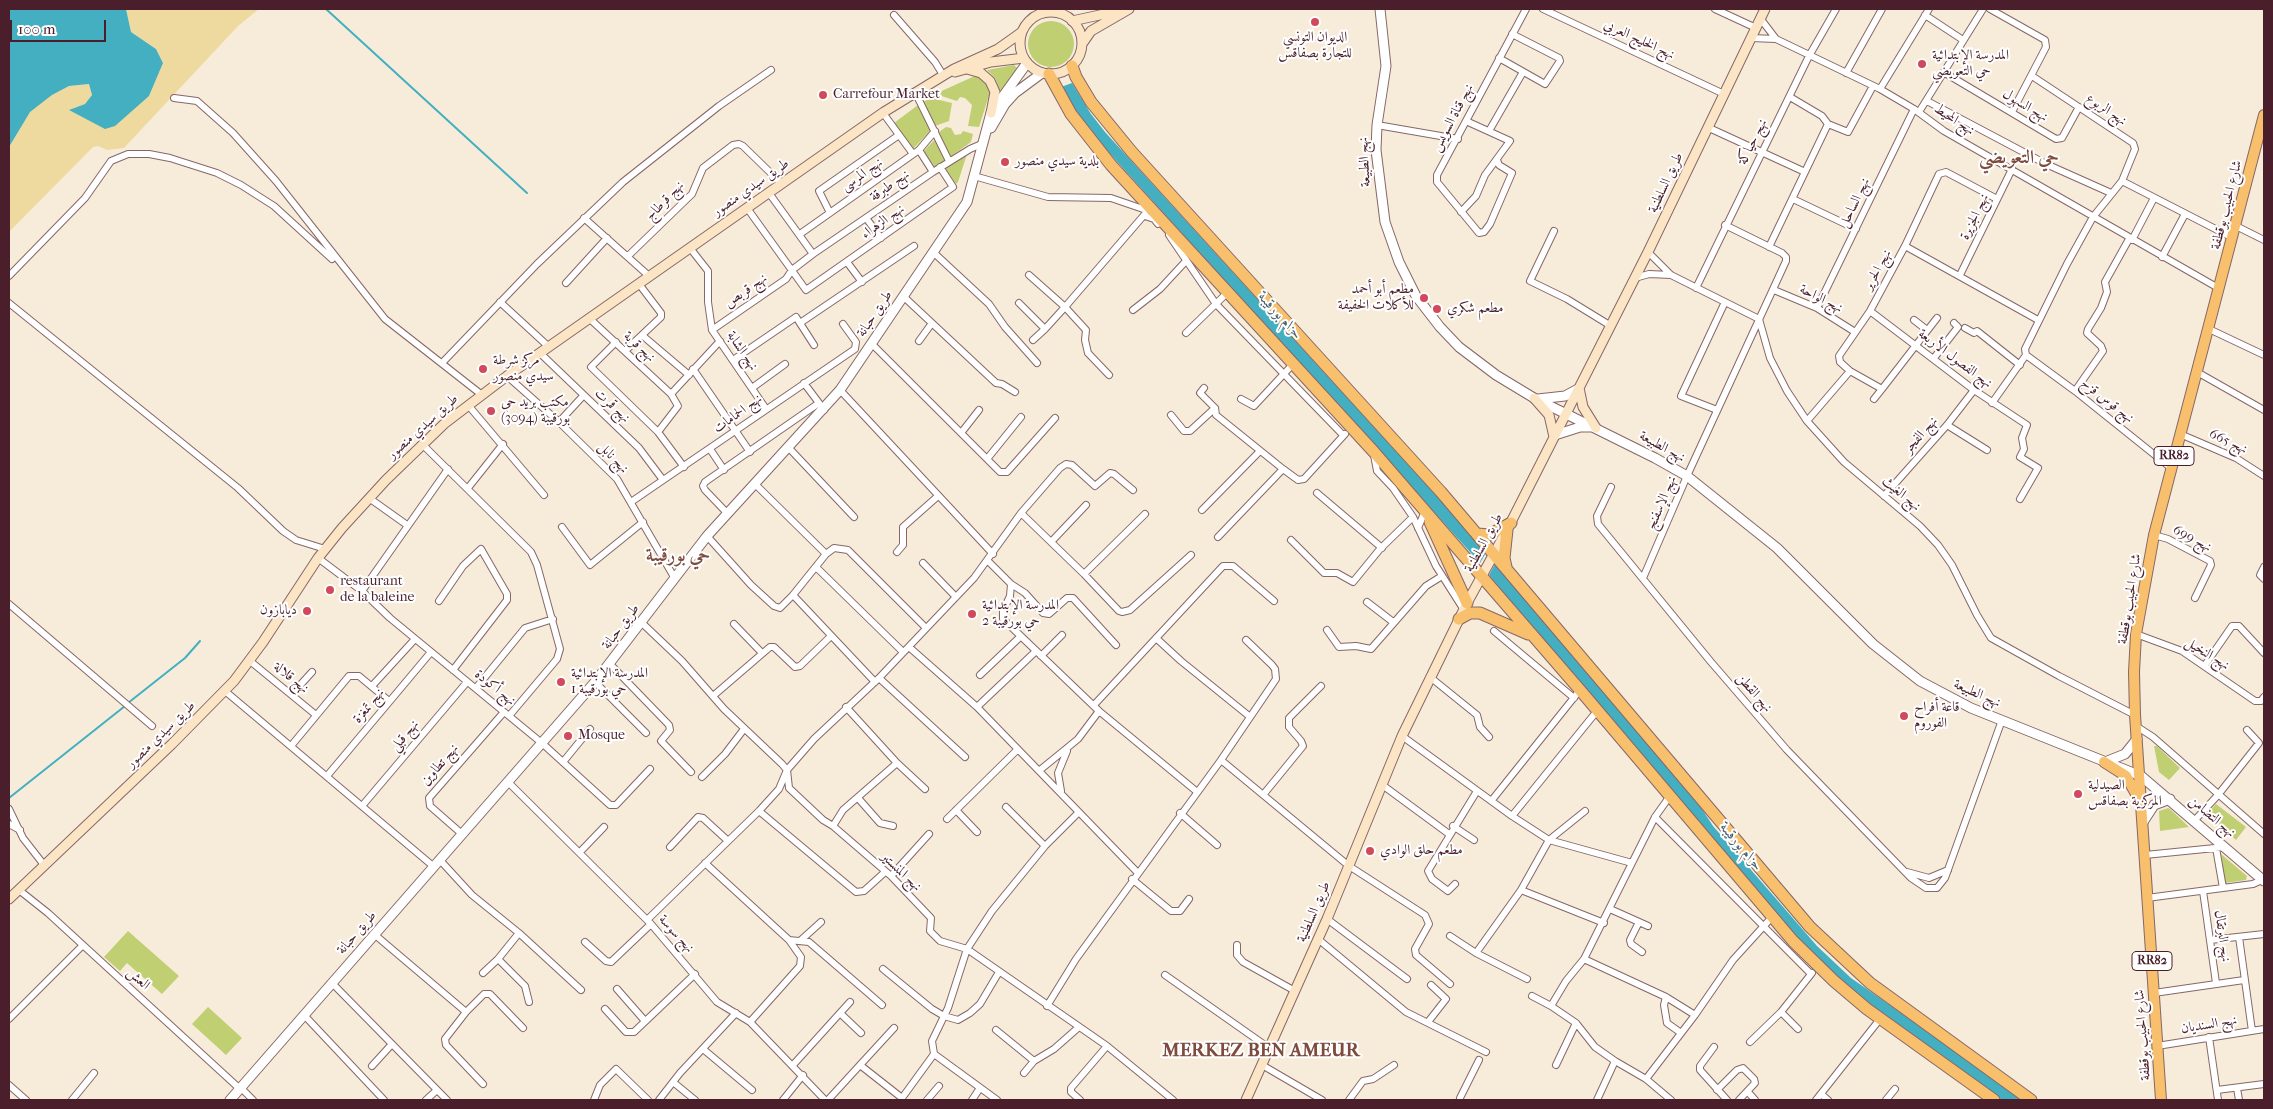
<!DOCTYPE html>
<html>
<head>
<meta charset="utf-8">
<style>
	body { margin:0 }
	#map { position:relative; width:2273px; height:1109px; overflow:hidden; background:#f7ecda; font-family:"IM FELL French Canon",serif }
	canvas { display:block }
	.frame { position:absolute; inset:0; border:10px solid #4a1f2b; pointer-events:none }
	.scale { position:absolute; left:10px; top:20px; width:96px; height:22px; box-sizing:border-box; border:2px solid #4a1f2b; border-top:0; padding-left:6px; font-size:15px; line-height:18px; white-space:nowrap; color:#4a1f2b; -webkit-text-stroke:4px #fff; paint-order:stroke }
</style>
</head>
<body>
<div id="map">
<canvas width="2273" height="1109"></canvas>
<div class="frame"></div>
<div class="scale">100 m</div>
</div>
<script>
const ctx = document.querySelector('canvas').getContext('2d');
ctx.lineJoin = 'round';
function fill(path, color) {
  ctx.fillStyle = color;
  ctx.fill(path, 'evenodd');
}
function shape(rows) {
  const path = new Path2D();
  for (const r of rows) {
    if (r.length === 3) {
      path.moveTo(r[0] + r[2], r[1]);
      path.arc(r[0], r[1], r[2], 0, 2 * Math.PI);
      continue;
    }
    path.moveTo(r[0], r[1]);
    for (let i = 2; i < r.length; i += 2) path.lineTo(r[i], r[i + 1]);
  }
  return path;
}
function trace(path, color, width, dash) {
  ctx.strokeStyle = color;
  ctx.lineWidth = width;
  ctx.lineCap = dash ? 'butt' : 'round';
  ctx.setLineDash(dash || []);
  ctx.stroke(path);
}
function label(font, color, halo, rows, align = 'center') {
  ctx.font = font + ' "IM FELL French Canon",Amiri,serif';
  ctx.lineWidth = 4;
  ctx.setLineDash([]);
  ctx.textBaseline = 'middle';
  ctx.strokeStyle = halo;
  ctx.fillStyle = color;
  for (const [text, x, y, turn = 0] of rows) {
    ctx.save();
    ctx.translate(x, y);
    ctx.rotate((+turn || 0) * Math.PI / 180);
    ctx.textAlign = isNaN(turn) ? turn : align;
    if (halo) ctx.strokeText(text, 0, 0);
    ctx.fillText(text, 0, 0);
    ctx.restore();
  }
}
const green = shape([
	[1051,44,23],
	[1014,65,1018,69,1000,91,995,78,987,70],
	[977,75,987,84,990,92,979,127,968,126,972,105,965,98,960,97,957,101,935,94],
	[931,98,952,103,949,121,935,126,923,102],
	[918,105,931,130,913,149,894,123],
	[946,127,951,128,955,135,961,134,963,131,973,134,971,142,950,157,939,132],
	[935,139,945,160,935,167,924,151],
	[967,154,958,182,956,184,945,168],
	[2157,746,2180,768,2169,780,2159,772,2154,746],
	[2216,804,2246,827,2236,840,2207,814],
	[2168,808,2170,809,2189,827,2160,831,2159,811],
	[2221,854,2247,876,2246,880,2225,883],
	[128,931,179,976,162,994,127,963,120,971,104,957],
	[208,1007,242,1038,226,1055,192,1024]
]);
const sand = shape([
	[126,9,259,9,238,26,124,148,107,150,98,146,93,147,9,232,9,147,29,112,52,95,69,86,89,84,92,95,85,104,70,110,149,96,163,63,156,49,131,32]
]);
const water = shape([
	[9,9,126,9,131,32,156,49,163,63,149,96,115,126,105,129,69,110,85,104,92,95,89,84,69,86,52,95,30,112,9,147],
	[1072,83,1091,114,1105,132,1487,551,1480,563,1084,125,1061,87],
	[1495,564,1691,792,1713,826,1817,946,1851,978,2026,1100,2001,1100,1849,990,1799,939,1708,836,1520,613,1489,575]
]);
const stream = shape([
	[326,9,527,193],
	[128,703,185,658,200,641],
	[9,798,125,706]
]);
const minor = shape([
	[1054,9,1055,13],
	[1543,9,1724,94],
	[1715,9,1756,28],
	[1990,9,2045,40,2046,47,2012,112],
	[894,15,935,62,943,75],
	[1925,15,1963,40],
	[1760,18,1776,39],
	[1751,38,1776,39,1880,89,1914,109,1944,131,2220,289],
	[1499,58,1545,84,1560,61,1559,58,1512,34],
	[1846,73,1882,9],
	[1945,73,2056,139,2062,138,2079,107],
	[1880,89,1929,9],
	[915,92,949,161],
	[1790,97,1822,116,1828,124,1848,132,1873,86],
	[174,98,197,101,233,133,276,181,385,319,482,395],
	[1927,101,2046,164,2111,193],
	[1919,112,1983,9],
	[883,113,913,154],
	[1377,125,1458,139],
	[1707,127,1805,172],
	[1489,131,1523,72],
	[919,150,933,172],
	[1497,160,1499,165,1512,173,1490,224,1484,232,1479,233,1437,182,1437,175,1526,9],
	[974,176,1048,197,1111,198,1146,210],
	[2122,181,2233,238],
	[769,193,813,254],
	[1793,199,1856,229],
	[747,208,806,290,953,187,940,167],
	[1461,212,1476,196,1485,175,1510,141,1466,121],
	[830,213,819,191,899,135],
	[1145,216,1154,219,1158,224],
	[584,218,649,276],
	[866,218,881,238],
	[2236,226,2264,240],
	[1554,231,1530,281,1567,299,1611,326],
	[800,234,919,150,935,131],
	[1169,235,1216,304,1343,435],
	[2132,240,2154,198],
	[1905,246,2038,320],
	[1769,247,1828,124],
	[690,248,708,271,708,302,712,330,766,409],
	[933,252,989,304,1005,327,1037,363],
	[1648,252,1671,275,1759,319,1770,358,1787,391,1807,421,1844,462,1920,526,1938,545,1952,565,1977,615,1991,638,2059,676,2135,715],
	[628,256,692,194,703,168,733,145,739,144,743,146,782,184],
	[2162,257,2185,214],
	[847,262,862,282],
	[1029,275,1065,307,1145,214],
	[1960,275,2012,169],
	[9,276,85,198,111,161,128,154,149,154,170,158,217,173,241,185,274,206,332,259],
	[1635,278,1649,274,1671,275],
	[566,283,607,238],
	[1696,288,1809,56,1836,9],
	[1774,290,1817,308,1855,332],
	[903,296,996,383,1002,384,1015,392],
	[500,302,549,347],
	[9,303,238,488,283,531,296,540,325,549],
	[1019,303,1045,329,1065,307,1086,330,1085,340,1088,353,1109,375],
	[1817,308,1914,109],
	[1133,310,1160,289,1185,262],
	[1870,311,1974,390,2027,425,2022,438,2024,449,2020,457,2038,468,2020,499],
	[590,319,671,394,678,406,658,432],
	[1914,320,1927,330],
	[800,323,914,246],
	[1965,328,1974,333,1977,331,2020,365],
	[2209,329,2264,355],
	[712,330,786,279,792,270,813,254,933,172,970,149,984,143],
	[1186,333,1229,291],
	[643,336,689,375],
	[1033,340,1045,329],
	[919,341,932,323],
	[616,342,591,367,658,432,684,467],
	[871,343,1000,472,1007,472,1055,418],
	[625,351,661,317,661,313,639,284],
	[540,353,639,448,663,480],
	[2026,355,2075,391,2171,468],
	[1934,358,1958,327,1954,323],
	[733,360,796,317,814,345],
	[442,363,537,264,623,182,719,106,771,70],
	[693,369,750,452],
	[1850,371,1882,389,1937,318],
	[2197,372,2264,410],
	[507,376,559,422,617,479,674,577],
	[804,383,819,403],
	[752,388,785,364],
	[1204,388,1200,393,1215,408,1216,415,1283,469,1218,537],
	[840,390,993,554],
	[2075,391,2103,351,2101,346,2087,333,2088,329,2101,308,2107,292,2105,282,2129,239],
	[671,394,720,341],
	[1241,399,1254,406,1294,363],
	[1874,399,1882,389],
	[1992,403,2026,355,2025,349,2067,264,2093,217,2122,181,2135,149,2133,143,2032,76],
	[468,405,544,495],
	[1717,410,1681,396,1725,302],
	[1171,415,1184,431,1190,431,1215,408],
	[1807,421,1850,371,1840,362,1839,356,1870,311,1905,246,1939,174,1946,172,1997,199],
	[559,422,583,396],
	[1947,425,1987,450],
	[961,433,979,410],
	[2180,434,2236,458,2264,476],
	[422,444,531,552,537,565,560,649,557,659,509,716],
	[788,447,854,517],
	[710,449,724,470],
	[1374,455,1377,471,1393,488,1413,517,1436,566,1464,610],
	[987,459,1021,417],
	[1283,469,1298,480,1304,479,1345,434],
	[754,483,826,554],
	[1611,487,1597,516,1598,524,1711,662,1787,750,1911,878,1926,888,1937,888,1945,878,2002,720],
	[468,488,503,444],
	[1317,493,1382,548],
	[1884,496,1947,425,1974,390],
	[369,498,407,525],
	[631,502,855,349,856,342,843,324],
	[1202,510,1259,452],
	[727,513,705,490,703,486,705,482,819,403,824,410],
	[1021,513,1084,574,1119,611,1122,612,1130,610,1191,555],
	[562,527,590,565,643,522],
	[1418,528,1425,511],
	[2154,535,2168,539,2210,561,2211,565,2195,598],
	[707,536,751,585,774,606,780,608,793,595],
	[1291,540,1324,573,1337,573,1353,582,1380,549,1413,517],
	[1051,542,1086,505],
	[897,552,903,545,903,527,938,496],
	[318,558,362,591,390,618,543,744,610,805,616,805,650,769],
	[988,561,1011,584,1010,596,1003,611,1003,619,1099,711,1196,791],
	[923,563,956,597],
	[816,567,903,652],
	[2264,567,2260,575,2264,579],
	[1084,574,1145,514],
	[1643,578,1687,476,1786,261,1786,257,1782,253,1725,225],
	[1011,584,1025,593,1043,613,1049,614,1067,598,1073,598,1116,645],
	[362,591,448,469],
	[439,601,463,566,481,549,507,594,507,600,453,670],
	[1367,602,1393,622],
	[9,604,152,726],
	[642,623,682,661,724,709,782,764,787,770,789,788,823,820,833,826,891,876,931,918,930,931,940,941,967,949,1107,1046,1173,1100],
	[734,624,762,653],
	[1327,630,1339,647,1356,646,1371,649,1426,586,1442,576],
	[1494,631,1574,698],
	[2136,634,2182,651,2255,701,2261,701,2264,697],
	[1156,638,1181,661,1249,716],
	[909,647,977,707,1137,872],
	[1041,656,1062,635],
	[250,661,316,715],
	[610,664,669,725,670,730,661,741,691,772],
	[2205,665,2232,626,2239,626,2264,653],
	[980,675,1020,637],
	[1430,677,1477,715,1480,727,1489,737],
	[879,678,965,757],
	[595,682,646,733],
	[875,682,793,595,826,554,834,548,848,550,926,628],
	[372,686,415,639],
	[476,688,525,628,553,619],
	[225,691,433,866],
	[292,694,312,672],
	[713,696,770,647,774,647,795,667,800,666,831,636],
	[1094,705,1223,566,1233,566,1274,601],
	[977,707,1035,652],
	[2136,726,2153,737,2264,834],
	[1402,736,1512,816,1597,711],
	[291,746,349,676,359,676,389,701],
	[1221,760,1276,679,1275,669,1272,665,1246,640],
	[563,762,590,729],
	[897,763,925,789],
	[1040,770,1078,739,1099,711],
	[327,776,431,652],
	[702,777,725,754,744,729],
	[508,782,651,924,717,1002,750,1022,825,1100],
	[1381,784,1449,834],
	[1061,791,1058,773,1067,751],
	[1263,795,1303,746,1301,741,1289,727,1289,718,1321,686],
	[858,798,880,823,893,826],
	[1492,800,1580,690],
	[362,806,467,682],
	[1006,807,1045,846],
	[9,809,23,838,44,865],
	[956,810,977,832],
	[759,811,856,892,864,891,885,872],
	[1180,813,1217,845],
	[1512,816,1549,840,1521,890,1604,923],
	[1655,817,1811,974],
	[947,819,1017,750],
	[2195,820,2218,795,2259,743,2247,730],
	[9,824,20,830],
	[833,826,843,810,897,763,846,707],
	[1453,826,1474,840],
	[462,834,430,806,429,798,504,712],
	[1549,840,1632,863],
	[1549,840,1585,811],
	[670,847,698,817,703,818,727,840],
	[2216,848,2223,888],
	[580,852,604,827],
	[2145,855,2225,847],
	[439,859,472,895,519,933,581,990],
	[705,863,789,940,801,957,800,966,750,1022],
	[1907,872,1929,878,1948,870],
	[891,876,929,834],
	[1132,879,1171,911,1180,911,1189,899],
	[1455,884,1448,891,1432,879,1428,871,1477,791],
	[19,890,48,913,240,1089],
	[2203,891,2216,983],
	[2147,898,2253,884,2264,879],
	[1610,909,1648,926],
	[1327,919,1407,979],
	[647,920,759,811,779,789,787,770,814,739,879,678,974,578,1021,513,1060,468,1066,464,1072,465,1095,486,1110,473,1114,474,1133,490],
	[1639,922,1630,940,1631,944,1642,952],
	[519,933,498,959,525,986,529,1002],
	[374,934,466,1012],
	[1450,936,1476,953,1527,979],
	[2239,937,2252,1031],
	[1318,939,1406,1012,1486,1052],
	[789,940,809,942,882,1005],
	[2210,940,2264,934],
	[800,941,821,922],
	[585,942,606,961,611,962,651,924],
	[1237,945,1237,955,1243,962,1295,991],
	[1476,953,1521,890],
	[1584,959,1666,997,1695,1015,1646,1079],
	[883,969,932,1009,944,1016,958,1020,970,1013,980,1004,999,972],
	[483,973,498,959],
	[1165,975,1269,1048],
	[332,983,447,1100],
	[617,989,645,1021],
	[2154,993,2244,980],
	[1532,996,1551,1006],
	[1666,997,1664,1005,1667,1023,1681,1033],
	[1047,1006,1076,959,1221,760,1349,866,1425,915,1429,924,1415,949,1416,955,1450,984],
	[605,1009,626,1032,634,1032,695,974],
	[841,1014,861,1033],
	[304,1015,384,1100],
	[1695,1015,1733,960,1772,917],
	[9,1019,83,945],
	[1428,1022,1446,999,1431,985],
	[1798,1029,1781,1012,1812,973],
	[996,1030,1034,1061],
	[2209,1037,2218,1100],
	[1750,1042,1781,1012],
	[2157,1046,2264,1029],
	[1714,1047,1700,1066,1700,1070,1727,1100],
	[703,1049,752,1090],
	[934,1054,997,1100],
	[1615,1061,1646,1079,1671,1100],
	[793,1065,850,1002],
	[860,1065,894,1028],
	[1262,1065,1322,1100],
	[1556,1065,1576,1023],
	[372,1066,392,1044],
	[1024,1073,1034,1061,1054,1049,1079,1027],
	[673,1082,695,1100],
	[483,1084,446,1045,445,1039,466,1012,484,994,490,994,523,1028],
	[9,1085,26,1100],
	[241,1088,253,1100],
	[2237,1088,2239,1100],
	[1717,1090,1737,1070,1743,1068,1754,1079,1755,1083,1739,1100],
	[2217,1090,2264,1084],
	[1748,1092,1755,1100],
	[1821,1094,1828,1100],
	[1460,1098,1479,1060],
	[72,1100,94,1073],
	[426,1100,437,1090],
	[594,1100,600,1085,616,1069,648,1100],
	[659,1100,680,1073,736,1013],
	[783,1100,803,1075],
	[828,1100,860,1065,902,1098,934,1054,932,1041,948,1008,967,949,992,911,1045,846,1078,813],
	[927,1100,939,1086],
	[972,1100,980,1088],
	[1080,1100,1071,1092,1071,1088,1107,1046],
	[1349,1100,1363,1081,1373,1079,1394,1065],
	[1597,1100,1615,1061,1595,1047,1576,1023,1551,1006,1566,981,1584,959,1655,817,1670,796],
	[1816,1100,1880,1019],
	[1886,1100,1895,1089]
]);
const tertiary = shape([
	[1380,9,1386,66,1377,125,1376,150,1385,222,1399,262,1416,296,1440,327,1459,347,1496,375,1534,398,1655,458,1687,476,1777,548,1873,644,1920,681,1971,708,2141,776,2264,881],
	[991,128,1005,104,1015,93,1042,73],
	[1538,399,1565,396,1578,389],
	[1555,435,1580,427,1591,427],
	[2105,762,2125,754,2137,739],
	[2143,822,2154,805,2170,799],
	[230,1100,595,682,707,536,840,390,967,202,991,113,1027,63]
]);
const secondary = shape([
	[1051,43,31],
	[1072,21,1118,11],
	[1082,44,1091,31,1129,9],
	[967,69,981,73,990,81,995,92,991,113],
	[955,72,991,62,1024,58],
	[1579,388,1583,407,1596,428],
	[1534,398,1549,415,1554,437],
	[9,899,172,744,234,681,263,642,318,558,342,528,386,480,444,424,507,376,884,112,954,69,998,49,1022,32],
	[1246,1100,1327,919,1402,736,1467,603,1507,530,1648,252,1765,9]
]);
const primary = shape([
	[2104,762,2126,776,2140,801],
	[2161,1100,2135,715,2134,672,2136,634,2154,535,2264,115]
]);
const trunk = shape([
	[1072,66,1076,77,1091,102,1131,151,1441,492,1810,927,1870,983,2031,1100],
	[1049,74,1071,114,1111,165,1374,452,1580,690,1793,941,1834,981,1867,1009,1994,1100],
	[1430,522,1467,603],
	[1478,534,1489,535,1511,523],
	[1506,567,1504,558,1507,530],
	[1459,619,1470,613,1480,613,1528,634]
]);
const markers = [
	[1315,22,5,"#d1495b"],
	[1922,64,5,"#d1495b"],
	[823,95,5,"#d1495b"],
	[1005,162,5,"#d1495b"],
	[1424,298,5,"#d1495b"],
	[1437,309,5,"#d1495b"],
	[483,369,5,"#d1495b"],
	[491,411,5,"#d1495b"],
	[330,590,5,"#d1495b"],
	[307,611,5,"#d1495b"],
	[972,614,5,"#d1495b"],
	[561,682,5,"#d1495b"],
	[1904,716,5,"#d1495b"],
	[568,736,5,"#d1495b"],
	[2078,794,5,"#d1495b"],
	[1370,851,5,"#d1495b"]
];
const shields = [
	[2174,456,40],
	[2152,961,40]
];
const shieldNames = [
	["RR82",2174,456],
	["RR82",2152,961]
];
const poiNames = [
	["الديوان التونسي",1315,38,"center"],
	["للتجارة بصفاقس",1315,54,"center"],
	["المدرسة الإبتدائية",1932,56],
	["حي التعويضي",1932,72],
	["Carrefour Market",833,95],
	["بلدية سيدي منصور",1015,162],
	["مطعم أبو أحمد",1414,290,"right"],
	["للأكلات الخفيفة",1414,306,"right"],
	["مطعم شكري",1447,309],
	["مركز شرطة",493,361],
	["سيدي منصور",493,377],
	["مكتب بريد حي",501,403],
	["بورقيبة (3094)",501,419],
	["restaurant",340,582],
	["de la baleine",340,598],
	["المدرسة الإبتدائية",982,606],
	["حي بورقيبة 2",982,622],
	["ديابازون",297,611,"right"],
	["المدرسة الإبتدائية",571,674],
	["حي بورقيبة 1",571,690],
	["قاعة أفراح",1914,708],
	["الفوروم",1914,724],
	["Mosque",578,736],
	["الصيدلية",2088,786],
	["المركزية بصفاقس",2088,802],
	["مطعم حلق الوادي",1380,851]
];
const streetNames = [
	["نهج الخليج العربي",1639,40,25],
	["نهج السهول",2025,106,31],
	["نهج الربوع",2106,110,34],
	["نهج قناة السويس",1453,118,-62],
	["نهج المحيط",1954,120,33],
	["نهج حياكة",1753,142,-63],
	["نهج الطبيعة",1365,162,-93],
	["نهج المرسى",862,175,-35],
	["طريق السلطنية",1666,183,-65],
	["نهج طبرقة",890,186,-35],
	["طريق سيدي منصور",751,188,-35],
	["نهج قرطاج",665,201,-46],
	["نهج الساحل",1855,203,-64],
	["شارع الحبيب بوقطفة",2227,205,-76],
	["نهج الجزيرة",1975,217,-64],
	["نهج الزهراء",883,222,-35],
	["نهج الحرير",1878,270,-61],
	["نهج قربص",746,291,-35],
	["نهج الواحة",1821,299,27],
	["طريق حبانة",875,314,-56],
	["نهج قربة",639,347,43],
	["نهج الشابة",742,351,56],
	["نهج الفصول الأربعة",1955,359,37],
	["نهج قوس قزح",2107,401,38],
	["نهج قمرت",612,406,43],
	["نهج الحمامات",738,414,-36],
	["طريق سيدي منصور",423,427,-42],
	["نهج الفجر",1921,435,-48],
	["نهج 665",2228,442,25],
	["نهج الطبيعة",1662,447,29],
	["نهج نابل",613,458,47],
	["نهج الغيث",1901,494,40],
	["نهج الإسفنج",1662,503,-67],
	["نهج 699",2192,539,28],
	["طريق السلطنية",1484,543,-61],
	["شارع الحبيب بوقطفة",2130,599,-81],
	["طريق حبانة",621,627,-53],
	["نهج النخيل",2207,654,32],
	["نهج قلالة",291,678,40],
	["نهج أكودة",495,688,39],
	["نهج القطن",1754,693,49],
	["نهج الطبيعة",1977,694,24],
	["نهج تمغزة",369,706,-50],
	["طريق سيدي منصور",161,735,-44],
	["نهج قبلي",405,736,-50],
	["نهج تطاوين",440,765,-49],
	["نهج التضامن",2212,817,41],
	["نهج المنستير",901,872,44],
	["طريق السلطنية",1314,912,-67],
	["طريق حبانة",357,933,-49],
	["نهج سوسة",676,934,48],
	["نهج البرتقال",2222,936,82],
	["العش",138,979,42],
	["نهج السنديان",2209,1025,-9],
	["شارع الحبيب بوقطفة",2143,1035,-94]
];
const waterNames = [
	["حزام بورقيبة",1280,316,48],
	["حزام بورقيبة",1741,847,50]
];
const districtNames = [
	["حي التعويضي",2019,158],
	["حي بورقيبة",678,556],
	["MERKEZ BEN AMEUR",1261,1051]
];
fill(green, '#bfcf72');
fill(sand, '#eeda9e');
fill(water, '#43afc0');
trace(stream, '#43afc0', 2);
trace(minor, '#876768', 8);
trace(tertiary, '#876768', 11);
trace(secondary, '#876768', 11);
trace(primary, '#876768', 12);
trace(trunk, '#876768', 13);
trace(minor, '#fff', 6);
trace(tertiary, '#fff', 9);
trace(secondary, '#fce5c4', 9);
trace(primary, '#f8bf6c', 10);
trace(trunk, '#f8bf6c', 11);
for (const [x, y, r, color] of markers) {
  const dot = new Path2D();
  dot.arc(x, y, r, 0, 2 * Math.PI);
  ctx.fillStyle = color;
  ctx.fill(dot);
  trace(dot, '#fff', 2);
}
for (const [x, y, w] of shields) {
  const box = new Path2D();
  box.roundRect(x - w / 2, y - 9.5, w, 19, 4);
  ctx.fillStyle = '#fff';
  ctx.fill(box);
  trace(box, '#4a1f2b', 1);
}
label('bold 12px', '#4a1f2b', null, shieldNames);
label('14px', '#4a1f2b', '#fff', poiNames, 'left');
label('14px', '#4a1f2b', '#fff', streetNames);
label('italic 15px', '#47606e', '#fff', waterNames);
label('bold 19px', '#7e4b3e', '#fff', districtNames);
</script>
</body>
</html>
